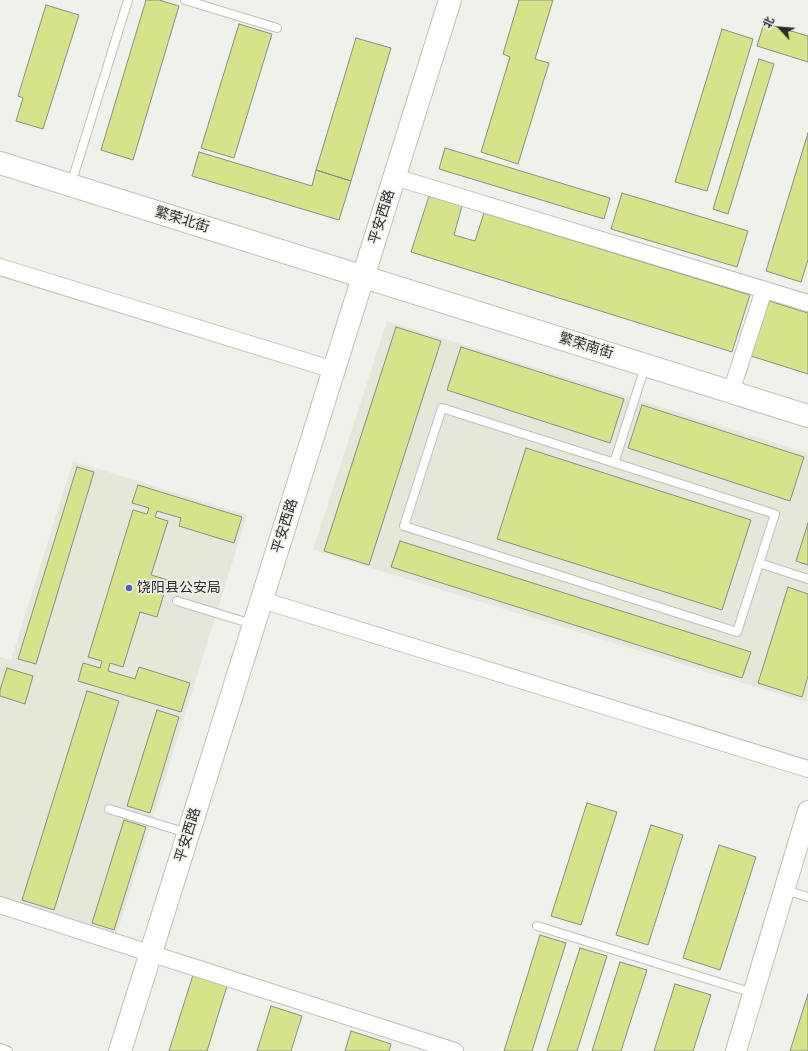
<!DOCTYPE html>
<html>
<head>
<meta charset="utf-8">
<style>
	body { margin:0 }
	#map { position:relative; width:808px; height:1051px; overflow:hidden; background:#eff1eb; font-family:Karla,"Noto Sans SC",sans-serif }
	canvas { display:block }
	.north { position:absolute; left:760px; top:8px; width:40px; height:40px; -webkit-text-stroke:3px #eff1eb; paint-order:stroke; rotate:296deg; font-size:11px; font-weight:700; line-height:16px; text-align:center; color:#2c2c2a }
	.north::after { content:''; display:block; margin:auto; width:14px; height:18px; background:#2c2c2a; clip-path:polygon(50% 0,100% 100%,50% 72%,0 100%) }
</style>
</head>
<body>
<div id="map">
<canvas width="808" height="1051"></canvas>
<div class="north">北</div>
</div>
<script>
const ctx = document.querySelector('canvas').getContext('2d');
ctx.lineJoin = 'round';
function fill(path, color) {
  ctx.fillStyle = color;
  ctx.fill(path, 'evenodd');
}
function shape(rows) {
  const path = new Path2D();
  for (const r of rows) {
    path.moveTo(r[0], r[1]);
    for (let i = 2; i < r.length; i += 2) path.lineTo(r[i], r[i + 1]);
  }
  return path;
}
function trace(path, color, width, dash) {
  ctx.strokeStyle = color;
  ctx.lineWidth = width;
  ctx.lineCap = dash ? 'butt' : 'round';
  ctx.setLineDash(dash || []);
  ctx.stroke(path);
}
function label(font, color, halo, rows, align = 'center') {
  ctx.font = font + ' Karla,"Noto Sans SC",sans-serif';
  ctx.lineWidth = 3.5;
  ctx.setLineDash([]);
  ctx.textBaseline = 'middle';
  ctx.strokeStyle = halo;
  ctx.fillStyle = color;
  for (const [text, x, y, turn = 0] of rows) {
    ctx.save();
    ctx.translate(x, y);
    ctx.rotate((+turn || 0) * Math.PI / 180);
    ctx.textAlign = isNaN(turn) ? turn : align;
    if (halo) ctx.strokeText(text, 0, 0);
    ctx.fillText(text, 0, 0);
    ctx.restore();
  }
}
const built = shape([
	[387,321,808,453,808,693,805,702,313,550],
	[73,461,247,515,116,936,0,900,0,657,11,660]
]);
const building = shape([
	[146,0,159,0,179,6,133,160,101,150,146,0],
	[519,0,553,0,535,59,549,63,518,164,481,152,510,57,503,54,519,0],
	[46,5,79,15,43,129,16,121,23,98,18,96,46,5],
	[764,23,808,36,808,62,757,46,764,23],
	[239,24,272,34,234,158,201,148,239,24],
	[722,29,753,39,707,191,675,182,722,29],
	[356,38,391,48,351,181,316,170,356,38],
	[759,59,774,64,728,214,713,209,759,59],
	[808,133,808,260,801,282,766,271,808,133],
	[445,148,610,198,604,219,439,169,445,148],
	[199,152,312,186,316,170,351,181,339,220,192,176,199,152],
	[622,193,748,231,737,267,611,229,622,193],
	[429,196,462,206,454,235,475,241,484,213,750,295,732,352,411,252,429,196],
	[769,301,808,313,808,374,751,356,769,301],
	[396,327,441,341,369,565,324,551,396,327],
	[461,347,624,399,610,443,447,390,461,347],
	[642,405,804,457,790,501,628,448,642,405],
	[526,448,751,520,722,610,497,539,526,448],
	[77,467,94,472,36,664,18,659,77,467],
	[138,485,242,517,234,543,179,526,181,518,157,511,155,517,168,521,151,575,168,580,157,617,140,612,123,667,110,663,108,671,135,679,139,667,190,683,181,712,78,681,83,663,100,668,102,661,88,657,133,510,147,514,149,508,132,503,138,485],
	[808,523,808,565,796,561,808,523],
	[400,541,751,652,742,678,391,567,400,541],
	[788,587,808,594,808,676,802,697,758,683,788,587],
	[7,668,33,676,25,704,0,696,0,690,7,668],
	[87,691,119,701,54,910,22,900,87,691],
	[157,710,179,717,150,813,127,806,157,710],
	[587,803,617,812,581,925,551,916,587,803],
	[124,820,146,827,114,930,92,923,124,820],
	[651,825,683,835,648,945,616,935,651,825],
	[719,845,756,857,720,970,683,958,719,845],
	[540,935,566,943,532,1051,504,1051,540,935],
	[580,948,607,956,577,1051,547,1051,580,948],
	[620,962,647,970,621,1051,592,1051,620,962],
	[193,975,227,986,207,1051,169,1051,193,975],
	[675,984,711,995,693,1051,654,1051,675,984],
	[808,994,808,1051,790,1051,808,994],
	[271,1006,302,1016,291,1051,257,1051,271,1006],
	[351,1031,391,1044,389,1051,345,1051,351,1031]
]);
const service = shape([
	[185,0,277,28],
	[71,184,128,0],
	[442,408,775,514,737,632,404,526,442,408],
	[614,463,645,367],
	[759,563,808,579],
	[177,601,252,624],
	[109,809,187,833],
	[785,890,808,897],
	[537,926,753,993],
	[0,1048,8,1051]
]);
const minor = shape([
	[395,177,808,303],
	[0,267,334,370],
	[731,392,764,290],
	[262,600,808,769],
	[0,905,455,1051]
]);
const tertiary = shape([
	[736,1051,808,811]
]);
const secondary = shape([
	[0,163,808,416],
	[120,1051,450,0]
]);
const markers = [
	[129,588,4,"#525dd3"]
];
const streetNames = [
	["平安西路",382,217,-73],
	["繁荣北街",182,220,17],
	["繁荣南街",586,346,17],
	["平安西路",285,526,-73],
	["平安西路",188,835,-73]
];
const poiNames = [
	["饶阳县公安局",137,588]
];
fill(built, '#e4e7da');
fill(building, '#d6e38a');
trace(building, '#8b8d87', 1);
trace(service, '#bebfb9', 10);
trace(minor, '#bebfb9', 18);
trace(tertiary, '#bebfb9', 22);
trace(secondary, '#bebfb9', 24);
trace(service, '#fff', 8);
trace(minor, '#fff', 16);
trace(tertiary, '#fff', 20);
trace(secondary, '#fff', 22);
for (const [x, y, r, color] of markers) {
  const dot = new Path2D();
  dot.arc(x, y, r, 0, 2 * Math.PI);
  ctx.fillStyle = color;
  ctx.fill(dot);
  trace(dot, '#eff1eb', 1.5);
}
label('14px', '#2c2c2a', '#eff1eb', streetNames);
label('14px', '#2c2c2a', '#eff1eb', poiNames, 'left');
</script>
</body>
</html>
